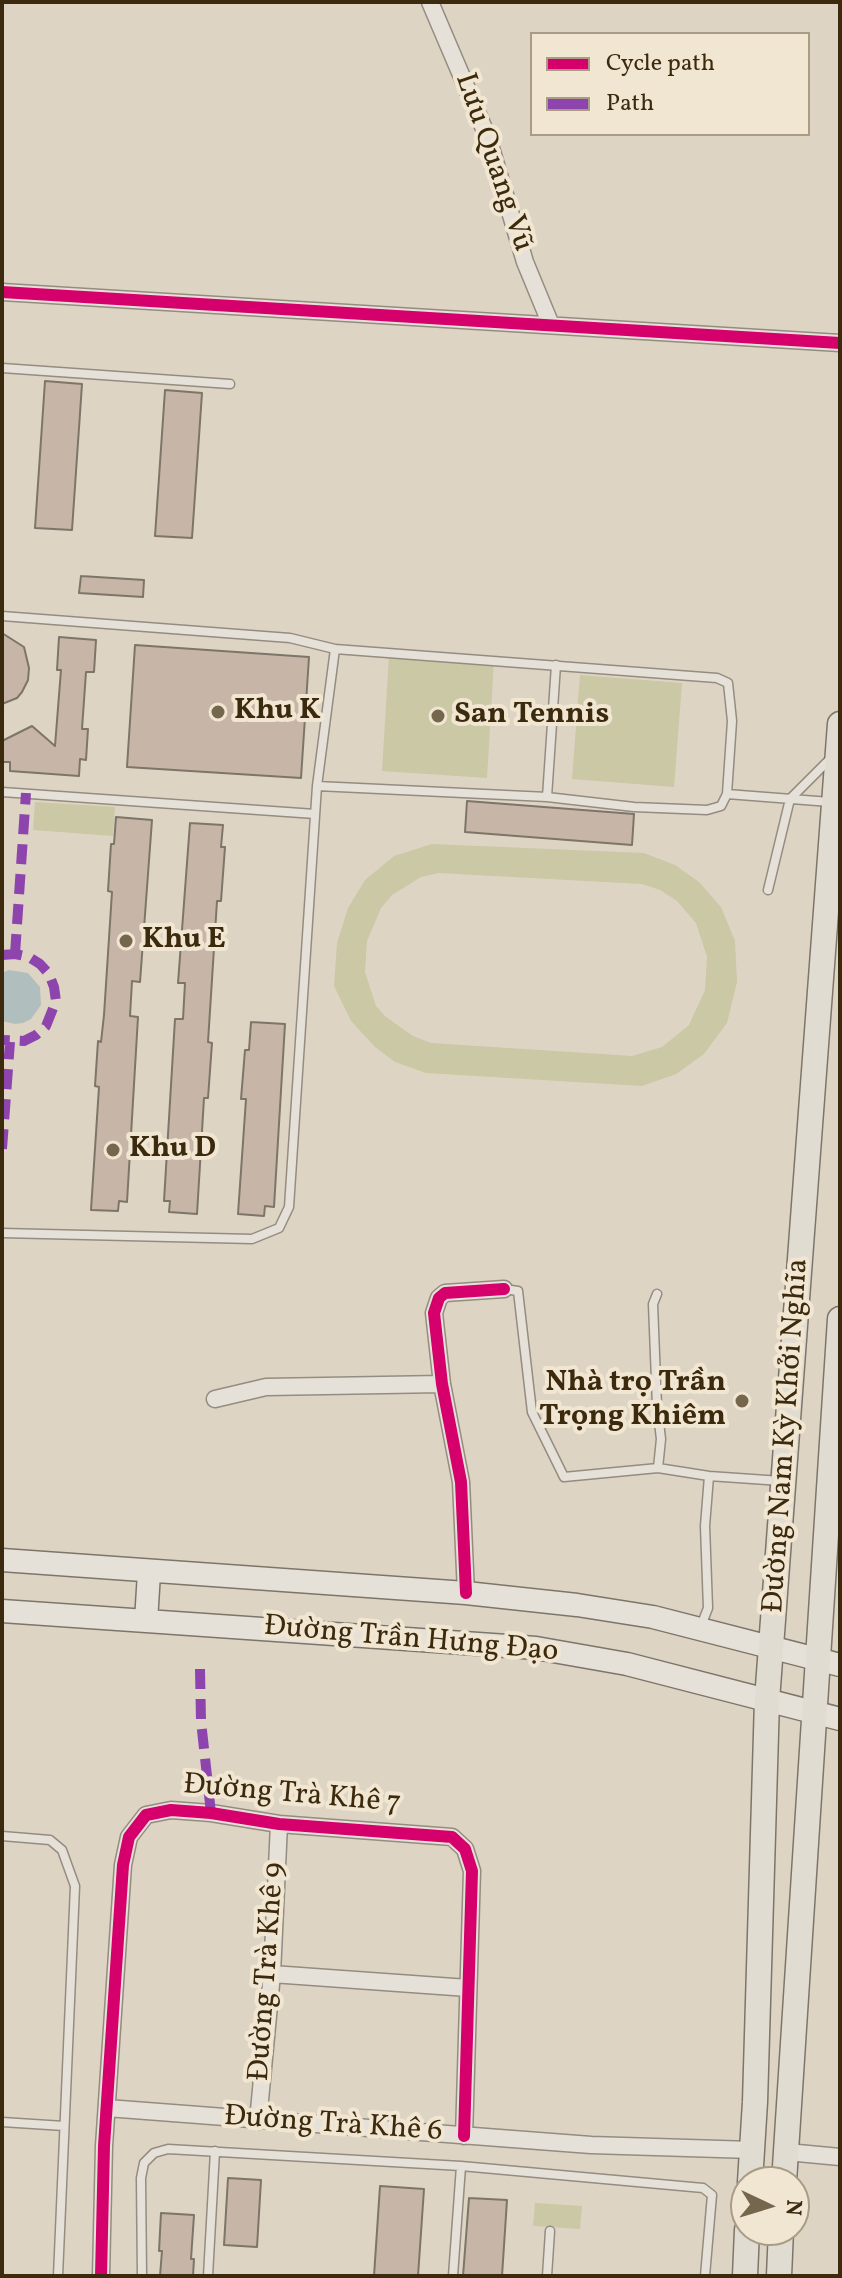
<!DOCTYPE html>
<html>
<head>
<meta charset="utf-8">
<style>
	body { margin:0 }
	#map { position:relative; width:842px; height:2278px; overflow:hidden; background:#ded4c4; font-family:Vollkorn,serif }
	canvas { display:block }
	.frame { position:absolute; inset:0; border:4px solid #3c2a0f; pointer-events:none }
	.legend { position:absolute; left:530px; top:32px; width:280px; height:104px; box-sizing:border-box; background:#f1e6d2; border:2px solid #a99b84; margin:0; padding:10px 14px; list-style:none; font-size:24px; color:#3c2a0f }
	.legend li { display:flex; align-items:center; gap:16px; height:40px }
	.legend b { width:40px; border:2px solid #a99b84 }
	.north { position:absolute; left:730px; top:2166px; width:80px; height:80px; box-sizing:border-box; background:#f1e6d2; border:2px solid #a99b84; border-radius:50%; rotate:94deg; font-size:22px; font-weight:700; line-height:32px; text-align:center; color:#3c2a0f }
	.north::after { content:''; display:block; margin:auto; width:28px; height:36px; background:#75664e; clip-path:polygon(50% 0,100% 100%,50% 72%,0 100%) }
</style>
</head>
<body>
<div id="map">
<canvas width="842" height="2278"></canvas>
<div class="frame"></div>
<ul class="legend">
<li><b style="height:10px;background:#d6006c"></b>Cycle path</li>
<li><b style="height:10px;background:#8e44ad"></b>Path</li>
</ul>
<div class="north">N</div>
</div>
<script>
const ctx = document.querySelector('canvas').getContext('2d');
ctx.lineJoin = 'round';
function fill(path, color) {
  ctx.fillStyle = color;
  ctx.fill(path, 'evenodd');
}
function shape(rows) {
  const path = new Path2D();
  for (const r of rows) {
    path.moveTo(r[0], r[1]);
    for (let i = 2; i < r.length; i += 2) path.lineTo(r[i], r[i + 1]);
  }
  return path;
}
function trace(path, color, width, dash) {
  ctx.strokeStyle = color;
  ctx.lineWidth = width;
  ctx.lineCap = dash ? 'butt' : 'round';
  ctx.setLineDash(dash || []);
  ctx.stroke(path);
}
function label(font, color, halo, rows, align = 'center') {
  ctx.font = font + ' Vollkorn,serif';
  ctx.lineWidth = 8;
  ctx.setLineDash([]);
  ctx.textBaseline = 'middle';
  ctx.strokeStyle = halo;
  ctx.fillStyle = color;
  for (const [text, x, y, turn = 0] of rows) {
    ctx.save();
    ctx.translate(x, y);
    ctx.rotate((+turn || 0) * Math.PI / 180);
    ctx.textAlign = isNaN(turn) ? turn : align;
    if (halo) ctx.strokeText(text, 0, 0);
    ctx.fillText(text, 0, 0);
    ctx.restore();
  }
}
const green = shape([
	[389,655,494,661,487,778,382,771],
	[580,675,682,683,674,787,572,779],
	[35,802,115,807,113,836,33,830],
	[432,844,644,853,675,865,699,882,721,907,735,941,737,982,727,1023,704,1054,676,1074,642,1086,426,1073,395,1062,375,1047,351,1021,334,986,337,943,348,908,365,880,394,856],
	[438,873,642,884,660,890,677,901,696,923,707,957,705,990,689,1025,662,1047,632,1056,431,1043,413,1036,386,1017,376,1006,365,972,367,941,381,908,392,895,421,877],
	[535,2203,582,2206,580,2229,533,2226]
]);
const water = shape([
	[9,970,28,973,40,987,41,1005,31,1019,23,1023,15,1024,2,1021,2,973]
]);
const building = shape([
	[45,381,82,384,72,530,35,528,45,381],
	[165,390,202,393,192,538,155,536,165,390],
	[81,576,144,580,143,597,79,593,81,576],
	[2,633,24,647,29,668,28,680,22,692,17,698,2,704,2,633],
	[59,637,96,640,94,672,86,672,82,729,88,729,86,760,80,759,79,776,10,771,10,762,2,762,2,741,32,726,55,746,61,670,57,670,59,637],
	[135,645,309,657,301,778,127,767,135,645],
	[467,801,634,814,632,845,465,832,467,801],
	[116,817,152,820,140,982,132,981,130,1016,138,1017,127,1202,119,1201,118,1211,91,1210,99,1087,95,1086,98,1041,101,1042,104,1015,112,892,108,891,111,844,114,844,116,817],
	[190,823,223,825,221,847,225,847,221,901,217,901,208,1042,212,1043,208,1098,204,1098,197,1214,169,1212,170,1201,164,1201,175,1019,183,1019,185,983,178,983,190,823],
	[251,1022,285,1024,274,1207,265,1206,264,1216,238,1214,246,1099,241,1099,245,1050,249,1050,251,1022],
	[228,2178,261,2180,257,2247,224,2245,228,2178],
	[380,2186,424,2189,418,2276,374,2276,380,2186],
	[469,2198,507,2200,502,2276,463,2276,469,2198],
	[161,2213,194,2215,191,2259,194,2259,193,2276,160,2276,162,2251,159,2251,161,2213]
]);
const lane = shape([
	[2,368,230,384],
	[2,616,290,638,335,649,317,786,289,1207,279,1228,252,1239,2,1233],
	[317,786,547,797,634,807,707,810,721,806,727,794,732,721,728,683,717,678,335,649],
	[2,792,315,814],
	[727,794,830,802],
	[547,797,556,665],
	[768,890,790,799,832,757],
	[504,1289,518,1291,532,1412,564,1477,658,1468,709,1476,781,1481],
	[657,1294,653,1304,657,1406,661,1439,658,1468],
	[701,1626,708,1608,705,1526,709,1476],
	[2,1836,50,1840,62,1850,75,1886,58,2276],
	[2,2122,64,2126],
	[142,2276,141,2178,144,2163,154,2153,168,2149,461,2166,703,2188,712,2195,705,2276],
	[208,2276,215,2151],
	[453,2276,461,2166],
	[547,2276,550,2231]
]);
const street = shape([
	[430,2,488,138,525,262,551,325],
	[2,292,840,343],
	[215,1399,266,1387,442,1384],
	[466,1593,461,1482,442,1384,434,1313,439,1298,445,1293,504,1289],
	[272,1974,468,1988],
	[107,2108,591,2145,752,2150],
	[258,2121,272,1974,279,1824],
	[787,2152,840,2157],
	[101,2276,104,2146,123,1865,129,1837,146,1815,171,1810,211,1813,279,1824,452,1837,465,1849,472,1871,464,2136]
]);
const secondary = shape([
	[2,1560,466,1593,577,1605,653,1617,840,1665],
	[2,1611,536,1648,627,1664,840,1719],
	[146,1621,149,1573]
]);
const primary = shape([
	[750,2182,755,2102,767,1700,840,724],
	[784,2182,840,1319],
	[745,2276,747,2230],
	[779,2276,781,2230]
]);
const quiet = shape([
	[15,954,26,793],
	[2,955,15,954,29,957,40,964,49,974,54,987,56,1001,46,1026,36,1035,24,1041,2,1040],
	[2,1149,10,1042],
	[200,1669,201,1721,211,1813]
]);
const cycleway = shape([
	[2,292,840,343],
	[466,1593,461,1482,442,1384,434,1313,439,1298,445,1293,504,1289],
	[101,2276,104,2146,123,1865,129,1837,146,1815,171,1810,211,1813,279,1824,452,1837,465,1849,472,1871,464,2136]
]);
const markers = [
	[218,712,8,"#75664e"],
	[438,716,8,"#75664e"],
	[126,941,8,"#75664e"],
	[113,1150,8,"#75664e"],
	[742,1401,8,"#75664e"]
];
const streetNames = [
	["Lưu Quang Vũ",492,163,71],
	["Đường Nam Kỳ Khởi Nghĩa",788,1436,-86],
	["Đường Trần Hưng Đạo",411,1641,5],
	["Đường Trà Khê 7",292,1796,5],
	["Đường Trà Khê 9",269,1972,-86],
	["Đường Trà Khê 6",333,2126,4]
];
const poiNames = [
	["Khu K",234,712],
	["San Tennis",454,716],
	["Khu E",142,941],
	["Khu D",129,1150],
	["Nhà trọ Trần",726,1384,"right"],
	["Trọng Khiêm",726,1418,"right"]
];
fill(green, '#cac8a5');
fill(water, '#b0bfbe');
fill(building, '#c7b6a8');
trace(building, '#7d7569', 2);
trace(lane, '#948c80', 11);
trace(street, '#948c80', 19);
trace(secondary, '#7d7569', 25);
trace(primary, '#7d7569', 27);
trace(lane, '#e6e1d8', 8);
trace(street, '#e6e1d8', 16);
trace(secondary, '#e6e1d8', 22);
trace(primary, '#e1dcd2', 24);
trace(quiet, '#8e44ad', 10, [20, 10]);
trace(cycleway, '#d6006c', 12);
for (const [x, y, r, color] of markers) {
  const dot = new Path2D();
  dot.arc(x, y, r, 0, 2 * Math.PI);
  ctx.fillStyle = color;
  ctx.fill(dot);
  trace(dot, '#f1e6d2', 3);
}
label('30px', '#3c2a0f', '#f1e6d2', streetNames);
label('bold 30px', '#3c2a0f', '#f1e6d2', poiNames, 'left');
</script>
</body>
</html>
